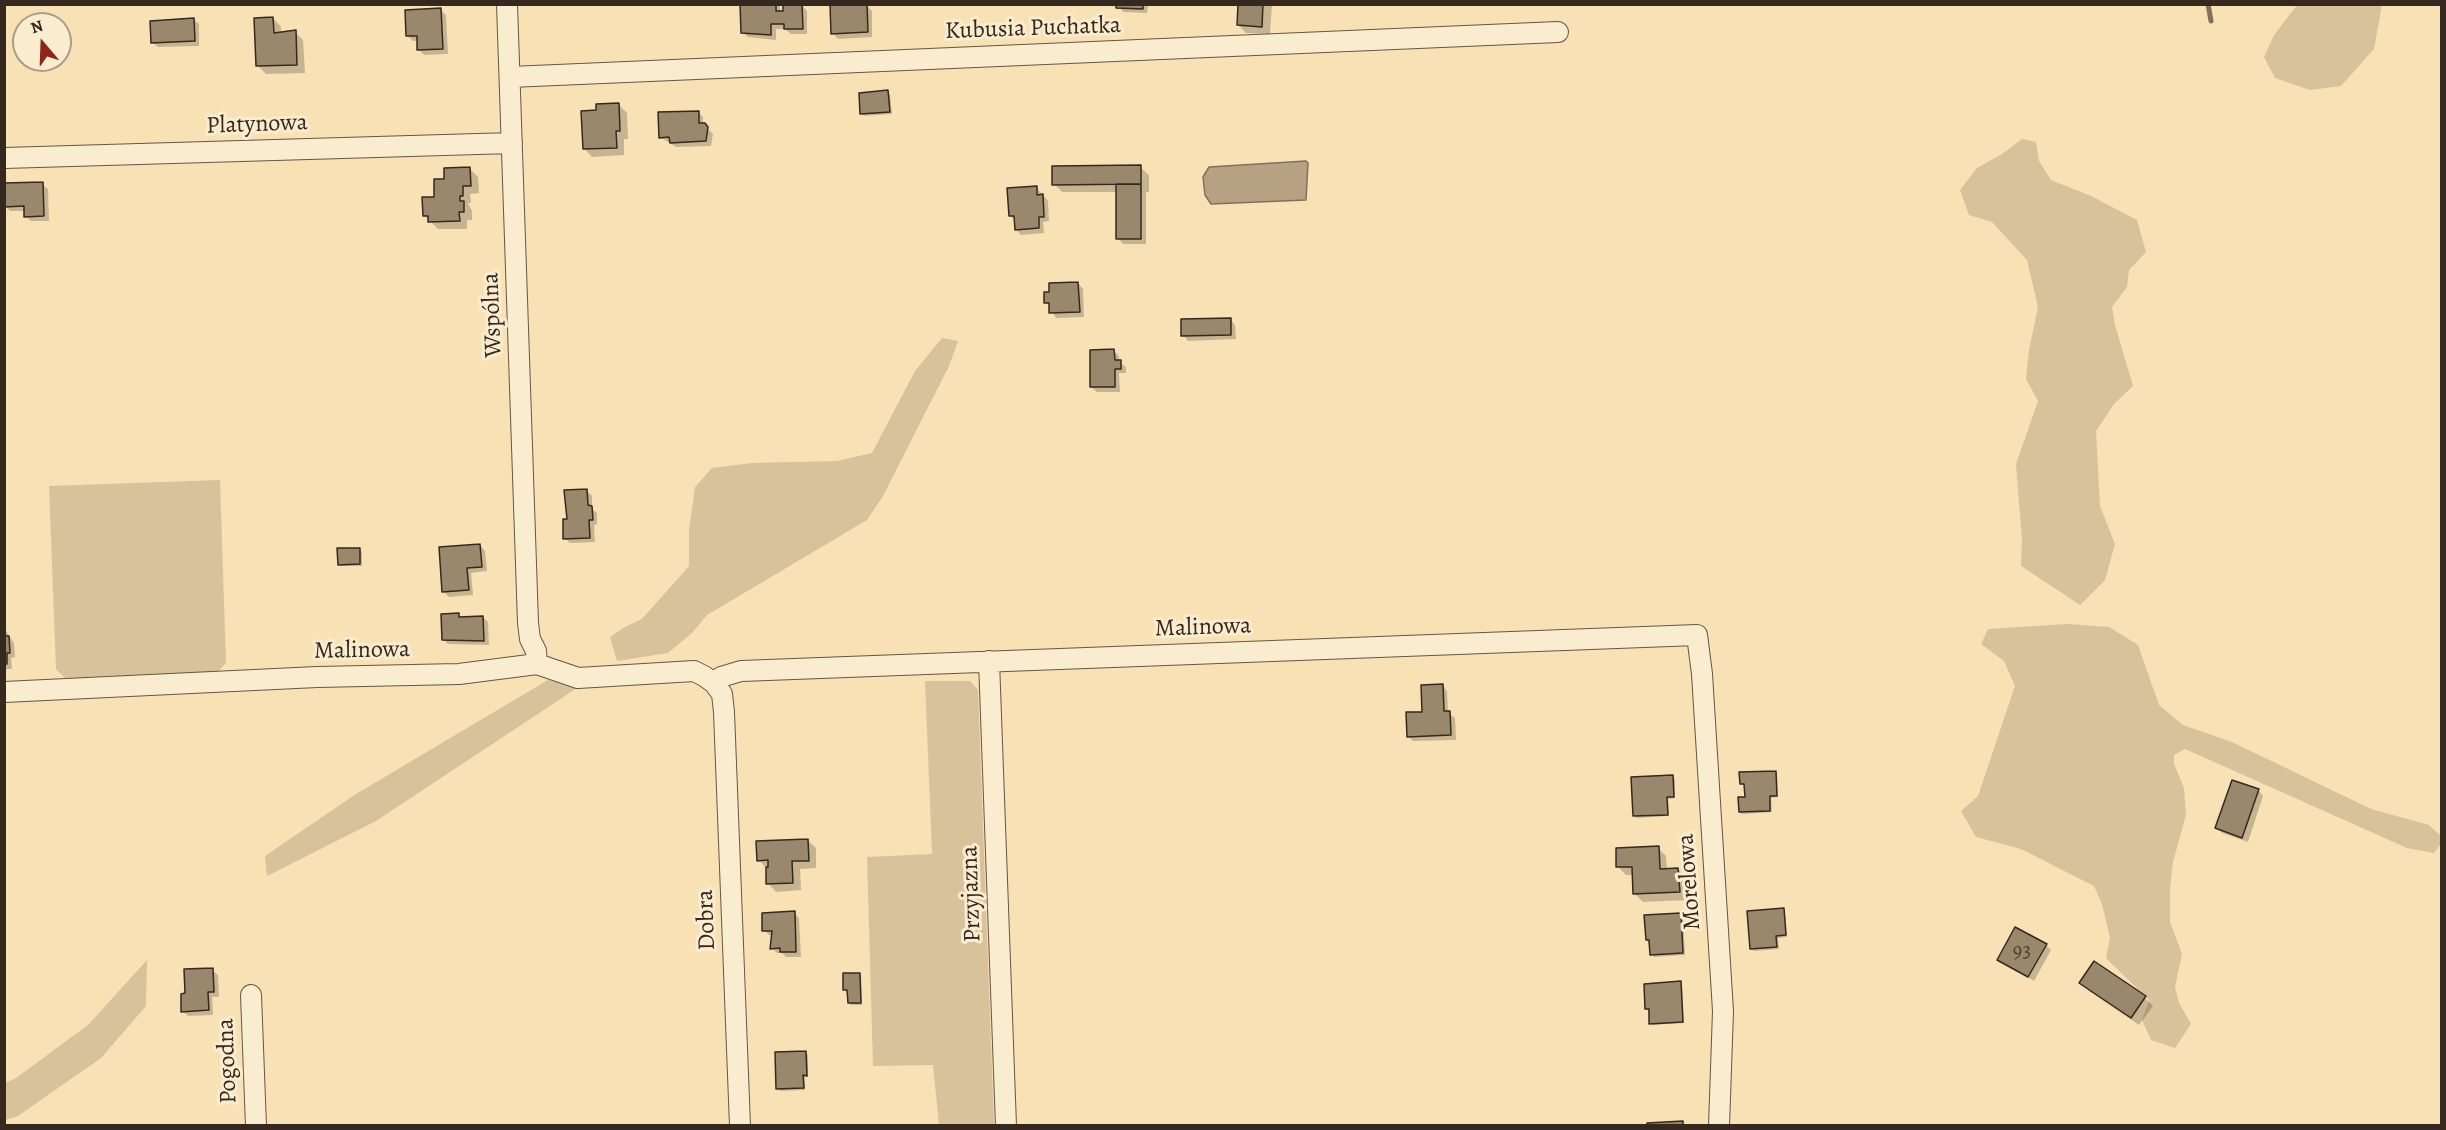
<!DOCTYPE html>
<html>
<head>
<meta charset="utf-8">
<style>
	body { margin:0 }
	#map { position:relative; width:2446px; height:1130px; overflow:hidden; background:#f8e1b5; font-family:Alegreya,serif }
	canvas { display:block }
	.frame { position:absolute; inset:0; border:6px solid #35281e; pointer-events:none }
	.north { position:absolute; left:12px; top:12px; width:60px; height:60px; box-sizing:border-box; background:#faeccf; border:2px solid #ab9e88; border-radius:50%; rotate:341deg; font-size:16px; font-weight:700; line-height:24px; text-align:center; color:#35281e }
	.north::after { content:''; display:block; margin:auto; width:21px; height:27px; background:#8f2418; clip-path:polygon(50% 0,100% 100%,50% 72%,0 100%) }
</style>
</head>
<body>
<div id="map">
<canvas width="2446" height="1130"></canvas>
<div class="frame"></div>
<div class="north">N</div>
</div>
<script>
const ctx = document.querySelector('canvas').getContext('2d');
ctx.lineJoin = 'round';
function fill(path, color) {
  ctx.fillStyle = color;
  ctx.fill(path, 'evenodd');
}
function shape(rows) {
  const path = new Path2D();
  for (const r of rows) {
    path.moveTo(r[0], r[1]);
    for (let i = 2; i < r.length; i += 2) path.lineTo(r[i], r[i + 1]);
  }
  return path;
}
function trace(path, color, width, dash) {
  ctx.strokeStyle = color;
  ctx.lineWidth = width;
  ctx.lineCap = dash ? 'butt' : 'round';
  ctx.setLineDash(dash || []);
  ctx.stroke(path);
}
function label(font, color, halo, rows, align = 'center') {
  ctx.font = font + ' Alegreya,serif';
  ctx.lineWidth = 6;
  ctx.setLineDash([]);
  ctx.textBaseline = 'middle';
  ctx.strokeStyle = halo;
  ctx.fillStyle = color;
  for (const [text, x, y, turn = 0] of rows) {
    ctx.save();
    ctx.translate(x, y);
    ctx.rotate((+turn || 0) * Math.PI / 180);
    ctx.textAlign = isNaN(turn) ? turn : align;
    if (halo) ctx.strokeText(text, 0, 0);
    ctx.fillText(text, 0, 0);
    ctx.restore();
  }
}
const green = shape([
	[2297,5,2382,5,2374,49,2341,86,2310,90,2275,78,2264,57,2274,35],
	[2022,139,2036,142,2039,161,2051,180,2091,196,2137,220,2146,252,2129,270,2127,287,2112,307,2115,325,2133,386,2114,404,2096,431,2100,506,2115,544,2105,580,2080,605,2021,566,2022,539,2016,464,2038,401,2026,379,2029,350,2038,307,2027,260,1992,222,1969,215,1960,190,1977,168,2002,154],
	[942,338,958,341,949,366,883,496,867,520,707,615,692,633,668,653,617,661,610,637,625,627,642,619,689,566,689,530,695,487,712,468,752,463,837,461,872,453,915,371],
	[220,480,226,663,216,673,66,679,56,669,49,486],
	[2067,624,2109,627,2138,645,2159,705,2183,725,2232,742,2371,809,2429,825,2441,836,2441,844,2434,853,2407,848,2185,749,2174,755,2174,764,2184,788,2186,815,2173,862,2170,888,2170,922,2182,954,2175,987,2179,1003,2191,1024,2175,1048,2151,1040,2142,1020,2149,1000,2106,958,2110,937,2102,904,2094,886,2021,849,1976,837,1961,811,1978,796,2015,686,2004,661,1981,644,1988,629],
	[548,680,580,686,376,821,267,876,265,856,356,794],
	[925,681,970,681,978,690,994,1125,939,1125,933,1065,873,1066,867,857,932,854],
	[147,960,146,1006,101,1058,18,1116,5,1120,5,1083,16,1078,88,1025]
]);
const water = shape([
	[1306,161,1308,163,1306,200,1211,204,1205,195,1203,177,1209,167,1306,161]
]);
const shadow = shape([
	[742,4,779,4,781,12,802,5,807,11,807,34,791,34,785,29,776,29,776,40,748,37,742,32],
	[1118,4,1148,4,1147,13,1123,12],
	[1239,4,1272,4,1270,34,1246,33,1238,25],
	[866,5,872,11,872,37,838,39,833,33],
	[441,10,446,15,448,54,424,55,418,49,418,41,413,41,408,36],
	[273,18,281,27,281,34,295,32,303,40,305,73,266,74,258,66],
	[193,19,199,24,199,46,158,47,152,42],
	[888,92,890,94,892,114,864,116,862,114],
	[618,104,627,113,628,139,624,139,624,155,592,157,584,148,598,112],
	[698,112,703,117,703,124,713,134,711,146,676,147,660,137],
	[1140,167,1149,175,1149,192,1146,192,1146,244,1123,244,1118,238,1117,192,1062,192,1054,184],
	[470,169,478,177,479,193,470,194,471,203,468,203,472,211,472,220,467,220,467,229,438,229,425,216,446,181],
	[42,184,48,189,49,221,31,221,25,216,25,211,10,211,5,206],
	[1036,187,1048,201,1049,221,1043,222,1044,233,1021,235,1016,229,1016,221,1011,216],
	[1078,283,1083,289,1084,317,1056,318,1046,302],
	[1230,319,1235,325,1236,339,1188,341,1183,335],
	[1114,351,1119,356,1119,362,1126,367,1126,373,1119,373,1120,392,1097,392,1091,387],
	[587,491,592,496,592,509,597,513,597,524,594,525,595,542,570,543,565,538,569,520],
	[480,545,485,551,487,571,471,573,473,595,449,597,444,592],
	[359,549,362,552,362,566,342,566,339,564],
	[459,615,462,618,483,617,488,622,489,645,448,644,443,639],
	[4,628,14,643,15,657,11,658,12,669,4,669],
	[1442,685,1447,691,1448,713,1455,718,1456,740,1413,741,1408,736],
	[1775,772,1777,774,1778,797,1771,798,1772,812,1742,814,1740,812,1746,799,1746,786,1741,784],
	[1672,777,1675,779,1675,798,1668,799,1669,816,1637,818,1635,816],
	[2258,790,2263,796,2248,842,2222,833,2217,828],
	[807,840,816,848,816,868,800,869,801,890,776,892,768,883,767,869,759,860],
	[1658,848,1666,856,1667,870,1678,869,1686,878,1687,900,1643,902,1635,894,1634,875,1626,875,1618,867],
	[1783,910,1785,912,1787,937,1778,938,1779,949,1754,951,1751,948],
	[794,913,799,918,801,957,786,957,782,953,777,953,772,948,773,935,769,935,764,930],
	[1680,915,1683,917,1685,955,1654,957,1647,940],
	[2046,945,2051,950,2034,981,1999,960],
	[212,970,218,975,219,997,212,997,213,1015,188,1016,183,1011],
	[859,974,861,977,862,1005,851,1005,849,1003,849,992,845,990],
	[2081,982,2145,998,2153,1006,2139,1025,2089,991],
	[1680,983,1682,985,1684,1023,1653,1025,1647,1008],
	[806,1053,808,1055,808,1077,805,1077,805,1090,780,1091,778,1088]
]);
const stream = shape([
	[2208,4,2211,21]
]);
const building = shape([
	[740,4,776,4,776,11,783,11,783,4,802,4,803,29,784,29,784,24,771,24,771,35,741,33,740,4],
	[867,4,868,32,831,34,830,5,867,4],
	[1116,4,1143,4,1143,9,1116,8,1116,4],
	[1238,4,1263,4,1262,27,1237,25,1238,4],
	[441,8,443,49,417,50,417,36,406,36,405,10,441,8],
	[273,17,274,33,296,30,297,65,256,66,254,18,273,17],
	[194,18,195,41,151,43,150,21,194,18],
	[888,90,890,112,860,114,859,93,888,90],
	[619,103,620,131,616,131,617,148,583,149,581,111,596,110,596,104,619,103],
	[699,111,699,123,705,123,708,127,706,141,670,143,669,137,659,138,658,112,699,111],
	[1141,165,1141,184,1052,185,1052,166,1141,165],
	[470,167,471,186,463,186,463,196,460,196,460,201,464,201,464,212,459,212,460,221,428,222,428,216,423,216,422,197,434,197,434,179,444,179,444,168,470,167],
	[43,182,44,216,24,217,24,206,4,207,4,183,43,182],
	[1116,184,1141,184,1141,239,1116,239,1116,184],
	[1037,186,1037,195,1043,194,1044,217,1039,217,1039,228,1015,230,1014,216,1009,216,1007,188,1037,186],
	[1078,282,1080,312,1049,313,1049,303,1044,303,1044,292,1049,292,1049,283,1078,282],
	[1231,318,1231,335,1181,336,1181,319,1231,318],
	[1114,349,1115,360,1121,360,1121,369,1115,369,1115,387,1090,387,1090,350,1114,349],
	[587,489,588,505,592,506,593,520,589,520,590,538,563,539,563,519,567,519,564,490,587,489],
	[480,544,482,567,467,568,469,590,442,592,439,547,480,544],
	[337,548,360,548,360,564,338,565,337,548],
	[459,613,459,617,483,616,484,641,442,640,441,614,459,613],
	[4,628,5,636,9,636,10,653,7,653,7,664,4,664,4,628],
	[1443,684,1444,711,1450,711,1451,735,1407,737,1406,712,1422,712,1421,685,1443,684],
	[1776,771,1777,796,1770,796,1770,811,1739,812,1738,797,1745,797,1744,784,1740,784,1739,772,1776,771],
	[1673,775,1674,797,1667,797,1668,815,1633,816,1631,777,1673,775],
	[2232,780,2259,789,2242,838,2215,828,2232,780],
	[808,839,809,861,792,861,793,883,766,884,766,867,768,867,768,860,757,861,756,841,808,839],
	[1659,846,1660,869,1678,868,1680,892,1633,894,1632,867,1616,867,1616,848,1659,846],
	[1784,908,1786,935,1776,936,1777,947,1750,949,1747,911,1784,908],
	[795,911,796,952,780,952,780,948,770,949,772,931,762,931,762,913,795,911],
	[1681,913,1683,953,1650,955,1649,940,1646,940,1644,915,1681,913],
	[2015,927,2047,944,2028,977,1997,960,2015,927],
	[2094,961,2146,996,2131,1018,2079,983,2094,961],
	[213,968,214,992,208,992,209,1010,181,1012,181,994,185,993,184,969,213,968],
	[843,973,860,973,861,1003,848,1003,847,990,843,990,843,973],
	[1681,981,1683,1022,1649,1024,1649,1009,1645,1009,1644,984,1681,981],
	[806,1051,807,1076,803,1075,804,1088,776,1089,775,1052,806,1051],
	[1683,1121,1683,1126,1647,1126,1647,1123,1683,1121]
]);
const street = shape([
	[507,4,528,623,530,639,536,651,537,664],
	[510,77,1558,32],
	[4,158,512,143],
	[989,661,1006,1126],
	[714,683,721,677,741,671,1697,635,1702,674,1723,1011,1719,1126],
	[4,692,317,677,459,674,537,664,578,678,694,671,704,676,714,683,722,694,724,712,740,1126],
	[251,995,256,1126]
]);
const numberNames = [
	["93",2022,952]
];
const streetNames = [
	["Kubusia Puchatka",1033,29,-2],
	["Platynowa",257,125,-2],
	["Wspólna",493,315,-92],
	["Malinowa",1203,628,-2],
	["Malinowa",362,651,-1],
	["Morelowa",1690,882,-94],
	["Przyjazna",972,894,-92],
	["Dobra",707,920,-92],
	["Pogodna",228,1061,-92]
];
fill(green, '#d7c29b');
fill(water, '#b6a282');
trace(water, '#82715a', 1.5);
fill(shadow, '#0003');
trace(stream, '#82715a', 5);
fill(building, '#9a886d');
trace(building, '#35281e', 1.5);
trace(street, '#665644', 22);
trace(street, '#faeccf', 20);
label('21px', '#4e4032', null, numberNames);
label('24px', '#35281e', '#faeccf', streetNames);
</script>
</body>
</html>
